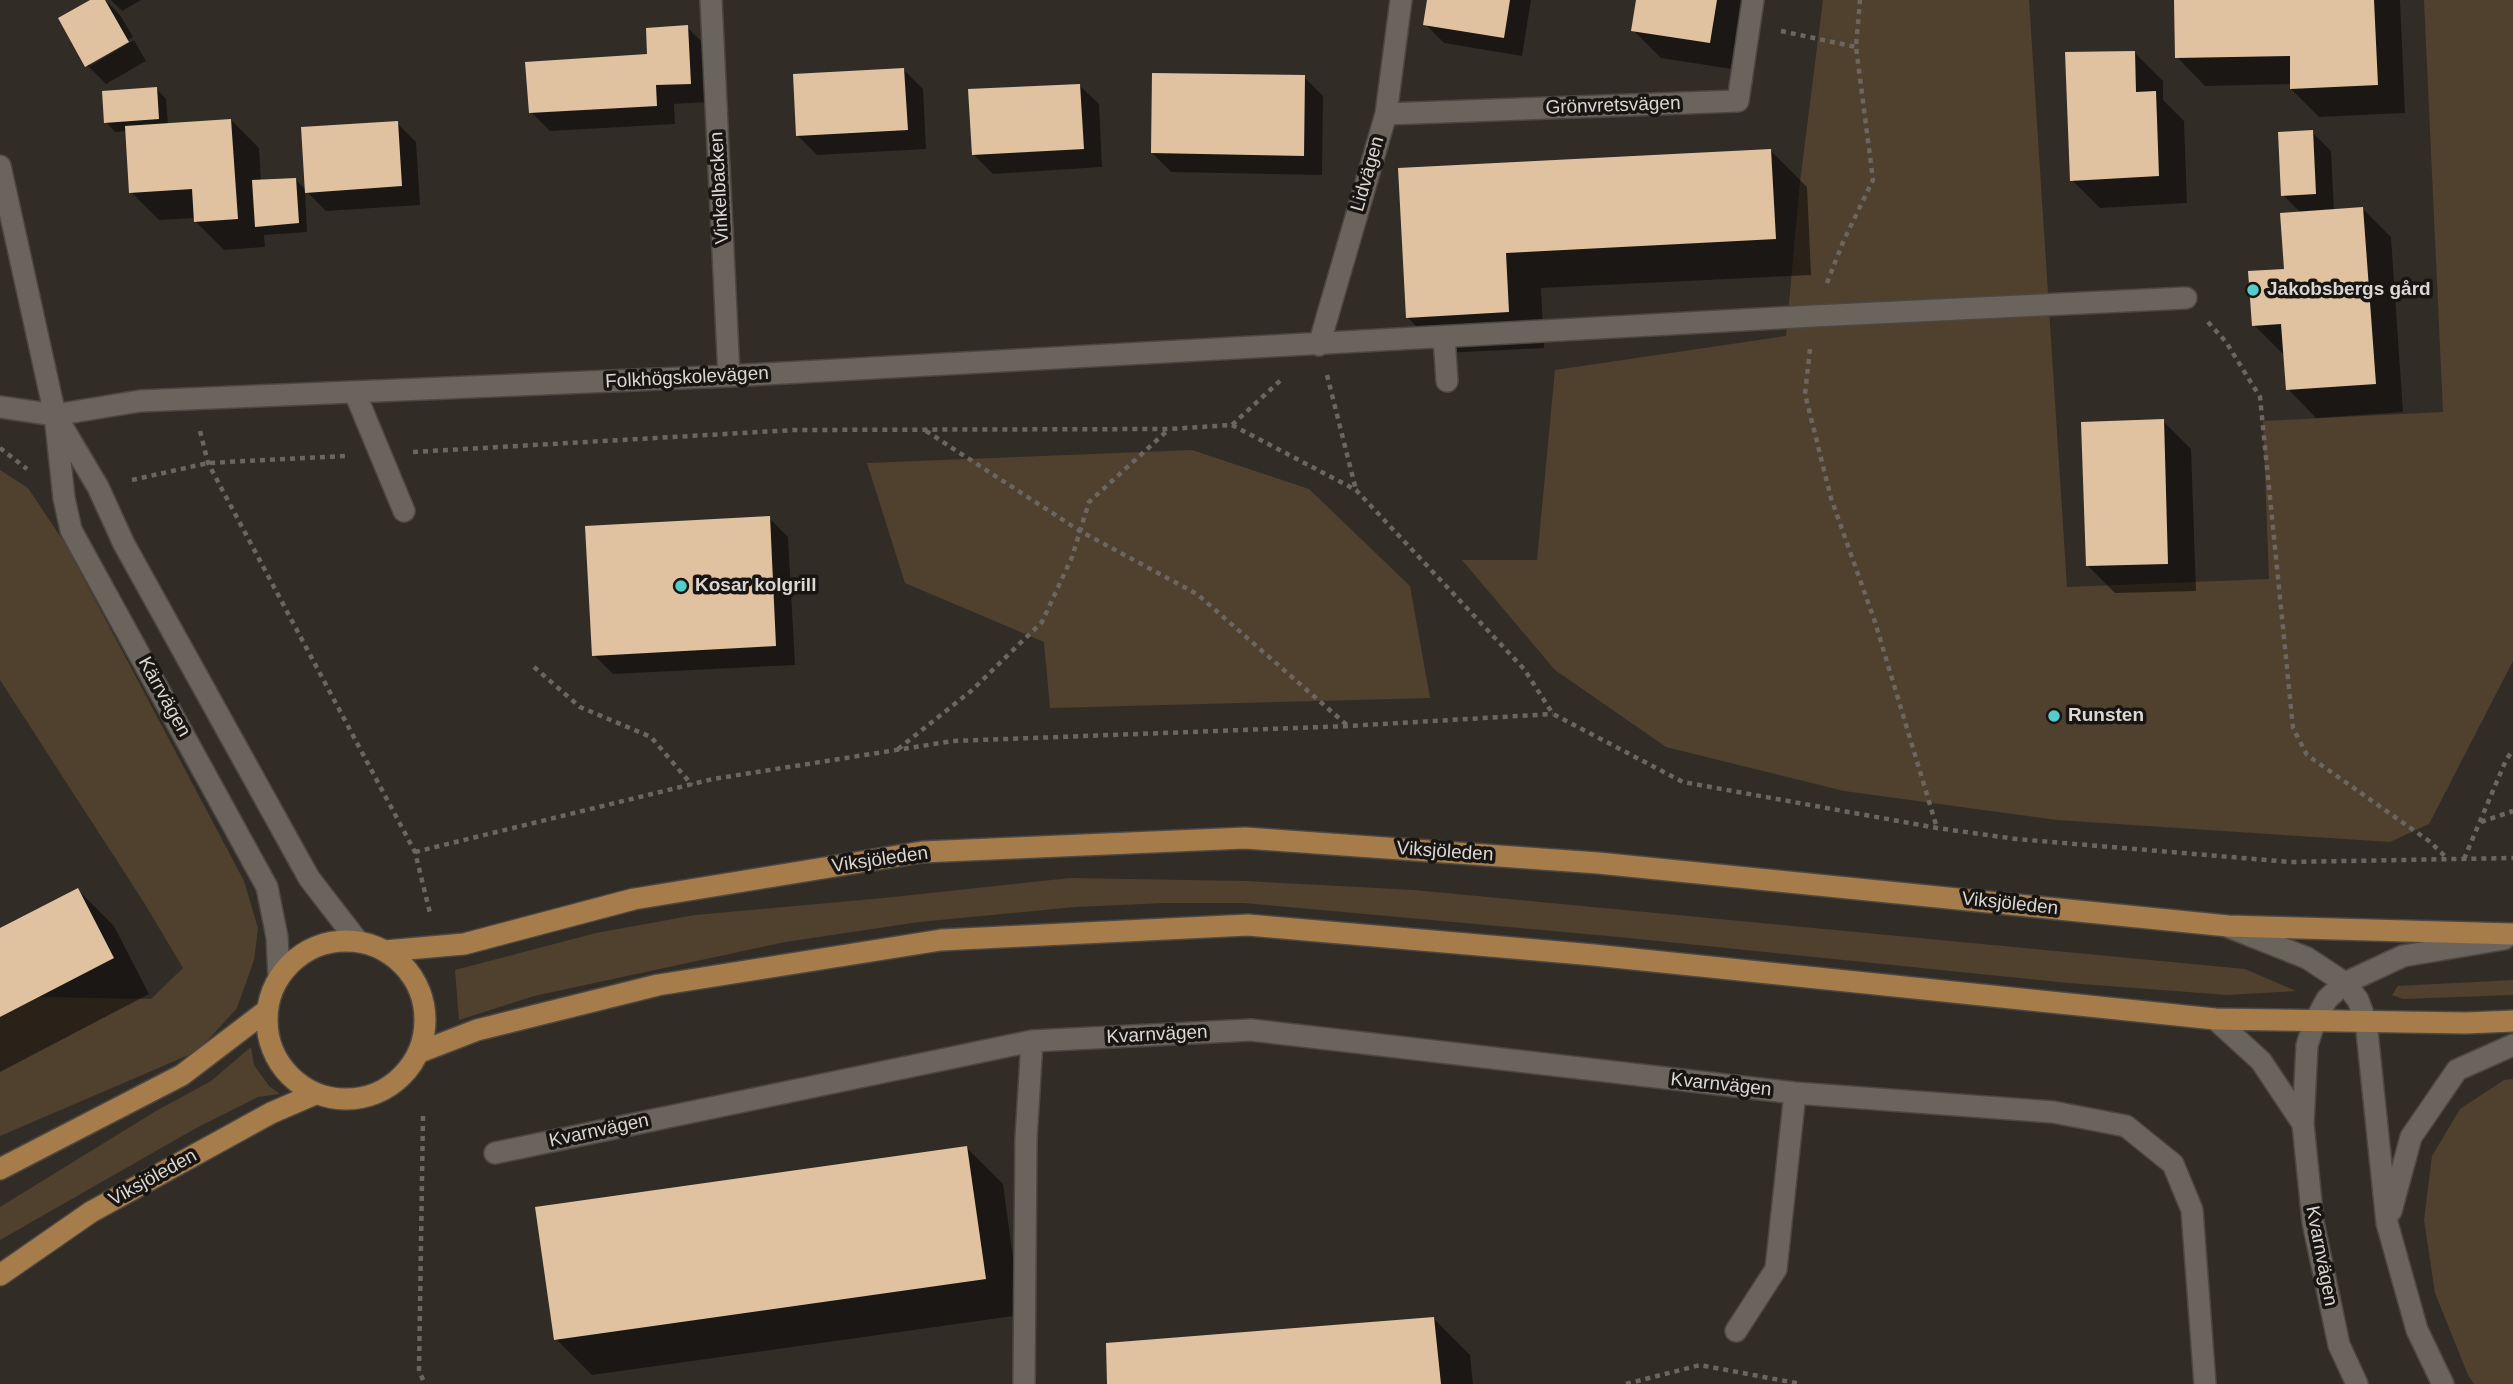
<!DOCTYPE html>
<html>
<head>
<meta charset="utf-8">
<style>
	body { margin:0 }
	canvas { display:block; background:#322c26 }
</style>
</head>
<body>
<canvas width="2513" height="1384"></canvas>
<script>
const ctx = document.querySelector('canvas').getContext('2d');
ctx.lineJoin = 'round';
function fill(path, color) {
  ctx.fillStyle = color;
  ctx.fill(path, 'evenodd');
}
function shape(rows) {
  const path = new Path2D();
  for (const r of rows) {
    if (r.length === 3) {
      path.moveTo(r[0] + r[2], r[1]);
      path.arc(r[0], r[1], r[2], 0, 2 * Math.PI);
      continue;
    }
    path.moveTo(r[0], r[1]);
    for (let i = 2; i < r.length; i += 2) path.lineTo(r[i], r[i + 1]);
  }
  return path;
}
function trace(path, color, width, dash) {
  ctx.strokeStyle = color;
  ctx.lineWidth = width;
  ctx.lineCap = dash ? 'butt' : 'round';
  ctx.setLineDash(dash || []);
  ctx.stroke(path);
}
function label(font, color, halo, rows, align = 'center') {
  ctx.font = font + ' Arial,sans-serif';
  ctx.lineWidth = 7;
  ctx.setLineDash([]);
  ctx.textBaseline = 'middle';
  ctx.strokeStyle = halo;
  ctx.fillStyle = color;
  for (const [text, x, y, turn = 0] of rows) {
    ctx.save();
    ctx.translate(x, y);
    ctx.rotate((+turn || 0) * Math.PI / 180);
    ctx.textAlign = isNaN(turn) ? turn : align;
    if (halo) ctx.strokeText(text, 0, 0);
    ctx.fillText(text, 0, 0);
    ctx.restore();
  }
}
const green = shape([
	[1823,0,2029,0,2067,587,2269,579,2263,421,2443,412,2424,0,2513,0,2513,661,2429,824,2390,842,2057,820,1844,791,1666,747,1555,670,1462,560,1537,560,1555,370,1786,336,1800,182],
	[1192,450,1309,489,1410,586,1430,698,1050,708,1044,642,905,583,867,463],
	[0,470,28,488,66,545,244,881,258,928,254,960,237,1008,198,1051,0,1136,0,1017,39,997,151,999,183,968,143,901,0,680],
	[1070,878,1245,881,1414,890,2245,969,2296,991,2228,995,2068,983,1619,937,1244,903,1165,903,1075,907,919,922,785,942,534,996,459,1020,455,970,596,933,695,915,884,898],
	[2513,980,2513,995,2403,999,2392,995,2398,986],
	[251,1047,254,1065,269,1086,280,1094,258,1097,198,1127,0,1240,0,1207,156,1111,211,1081],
	[2513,1079,2513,1384,2474,1384,2468,1375,2435,1293,2424,1220,2432,1156,2460,1109,2504,1080]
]);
const shadow = shape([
	[93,0,105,0,120,15,133,37,90,62,90,66,134,40,146,61,106,84,87,65],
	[111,0,141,0,122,11],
	[1429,0,1531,0,1522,56,1444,43,1425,24],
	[1637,0,1749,0,1738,70,1661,58,1633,30],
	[2176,0,2400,0,2405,113,2319,117,2291,89,2291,84,2205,86,2177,57],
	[687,27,706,46,709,102,674,104,675,124,550,131,531,112,649,55],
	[2135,53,2163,81,2163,100,2184,121,2187,203,2100,208,2072,180],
	[904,70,923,89,926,149,817,155,798,136],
	[1304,77,1323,96,1322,175,1171,172,1152,153],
	[1079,85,1099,104,1102,167,993,174,974,155],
	[157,89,166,99,168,125,231,120,259,148,261,181,296,180,307,191,397,123,416,142,420,205,326,211,305,190,307,232,264,235,265,247,224,250,196,222,195,218,159,220,131,192,127,131,115,132,106,122],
	[2312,132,2331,151,2334,211,2363,209,2391,237,2403,412,2316,418,2288,389,2285,353,2282,353,2254,325,2286,270,2301,213,2283,195],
	[1771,151,1807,187,1811,275,1541,288,1544,348,1443,353,1407,317,1400,170],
	[2163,421,2191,449,2196,591,2115,593,2087,565],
	[769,518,788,537,795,665,613,674,594,655],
	[78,890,114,926,149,994,0,1072,0,929],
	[967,1148,1003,1184,1021,1315,592,1375,556,1339],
	[1434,1319,1470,1355,1473,1384,1109,1384]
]);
const building = shape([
	[90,0,105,0,129,42,85,67,58,18],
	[1427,0,1510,0,1504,38,1423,25],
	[1636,0,1717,0,1710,43,1631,31],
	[2174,0,2374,0,2378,85,2290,89,2290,56,2175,58],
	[688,25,691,84,656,85,657,106,529,113,525,62,647,54,646,28],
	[2135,51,2136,92,2156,91,2159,176,2070,181,2065,52],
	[904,68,908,130,796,136,793,74],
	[1152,73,1305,75,1304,156,1151,153],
	[1080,84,1084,149,972,155,968,89],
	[157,87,159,119,104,123,102,91],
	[231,119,238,219,194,222,192,189,129,193,125,126],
	[398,121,402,186,305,193,301,127],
	[2313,130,2316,194,2281,196,2278,132],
	[1771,149,1776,239,1506,253,1509,312,1406,318,1398,168],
	[296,178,299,223,255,227,252,180],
	[2363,207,2376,384,2286,390,2281,324,2252,326,2248,271,2284,269,2280,213],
	[2164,419,2168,564,2086,566,2081,422],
	[770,516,776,646,592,656,585,526],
	[78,888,114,958,0,1017,0,928],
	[967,1146,986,1279,554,1340,535,1207],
	[1434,1317,1441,1384,1107,1384,1106,1343]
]);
const path = shape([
	[1781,31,1856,47],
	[1827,283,1843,242,1873,180,1856,47,1860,0],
	[2208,322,2226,342,2260,397,2293,728,2307,755,2429,841,2448,859],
	[1810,349,1805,394,1831,498,1875,622,1937,828],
	[1327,375,1356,490],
	[1232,425,1356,490,1524,669,1553,714,1683,782,1937,828,2016,839,2290,862,2513,858],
	[200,431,208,463,415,852,430,913],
	[926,431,1080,531,1197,594,1348,726],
	[0,448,27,469],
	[413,452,794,430,1169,429,1232,425,1282,379],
	[132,480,208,463,345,456],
	[534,667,580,707,651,737,692,785],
	[898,749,971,691,1042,622,1072,557,1089,502,1168,430],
	[2481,822,2513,811],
	[415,852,713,779,953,741,1348,726,1553,714],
	[2464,859,2506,760,2513,750],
	[423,1116,419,1371,425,1384],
	[1626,1384,1700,1365,1801,1384]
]);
const minor = shape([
	[711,0,729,376],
	[1386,114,1738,101,1753,0],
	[0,166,55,415,64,498,71,530,267,887,277,937,279,977],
	[1444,337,1447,381],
	[1319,345,1386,114,1401,0],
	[355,393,404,511],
	[0,407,55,415,140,401,729,376,1814,316,2186,298],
	[60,423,98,487,124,544,309,878,356,939],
	[2229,927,2307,958,2345,983,2358,1000,2366,1022,2387,1223,2417,1330,2443,1384],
	[2215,1019,2261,1061,2303,1124],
	[495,1153,1032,1041,1251,1030,1795,1093,2053,1112,2126,1126,2173,1164,2192,1210,2205,1384],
	[2391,1211,2411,1137,2457,1070,2513,1045],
	[1736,1331,1776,1269,1795,1093],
	[1024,1384,1026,1139,1032,1041],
	[2357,1384,2339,1345,2313,1222,2303,1124,2307,1045,2315,1021,2327,999,2345,983,2403,956,2504,939]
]);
const major = shape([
	[346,1020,79],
	[385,951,464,944,634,899,922,852,1245,838,1598,863,2228,926,2513,934],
	[420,1052,477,1030,658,985,941,940,1248,925,1594,955,2215,1019,2466,1023,2513,1021],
	[0,1169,182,1075,266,1011],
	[0,1275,91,1212,271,1113,315,1094]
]);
const markers = [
	[2253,290,7,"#53cdcb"],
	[681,586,7,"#53cdcb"],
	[2054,716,7,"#53cdcb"]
];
const streetNames = [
	["Grönvretsvägen",1613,106,-2],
	["Lidvägen",1368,174,-74],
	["Vinkelbacken",720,188,-93],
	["Folkhögskolevägen",687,378,-3],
	["Kärrvägen",164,697,61],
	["Viksjöleden",1445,852,4],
	["Viksjöleden",880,860,-8],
	["Viksjöleden",2010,904,6],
	["Kvarnvägen",1157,1035,-3],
	["Kvarnvägen",1721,1085,6],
	["Kvarnvägen",599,1131,-12],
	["Viksjöleden",153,1178,-29],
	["Kvarnvägen",2321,1256,79]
];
const poiNames = [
	["Jakobsbergs gård",2267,290],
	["Kosar kolgrill",695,586],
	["Runsten",2068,716]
];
fill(green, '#50402e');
fill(shadow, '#0007');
fill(building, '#e1c2a0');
trace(minor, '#4c4742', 24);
trace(major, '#4c4742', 24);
trace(path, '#6b6660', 4.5, [5, 5]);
trace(minor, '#6b645d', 21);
trace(major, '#a57c4a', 21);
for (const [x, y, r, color] of markers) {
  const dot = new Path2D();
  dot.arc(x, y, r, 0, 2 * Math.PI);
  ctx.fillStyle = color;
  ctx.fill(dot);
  trace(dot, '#181512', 2.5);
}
label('19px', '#dbd7d2', '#181512', streetNames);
label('bold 19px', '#dbd7d2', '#181512', poiNames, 'left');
</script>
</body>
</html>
